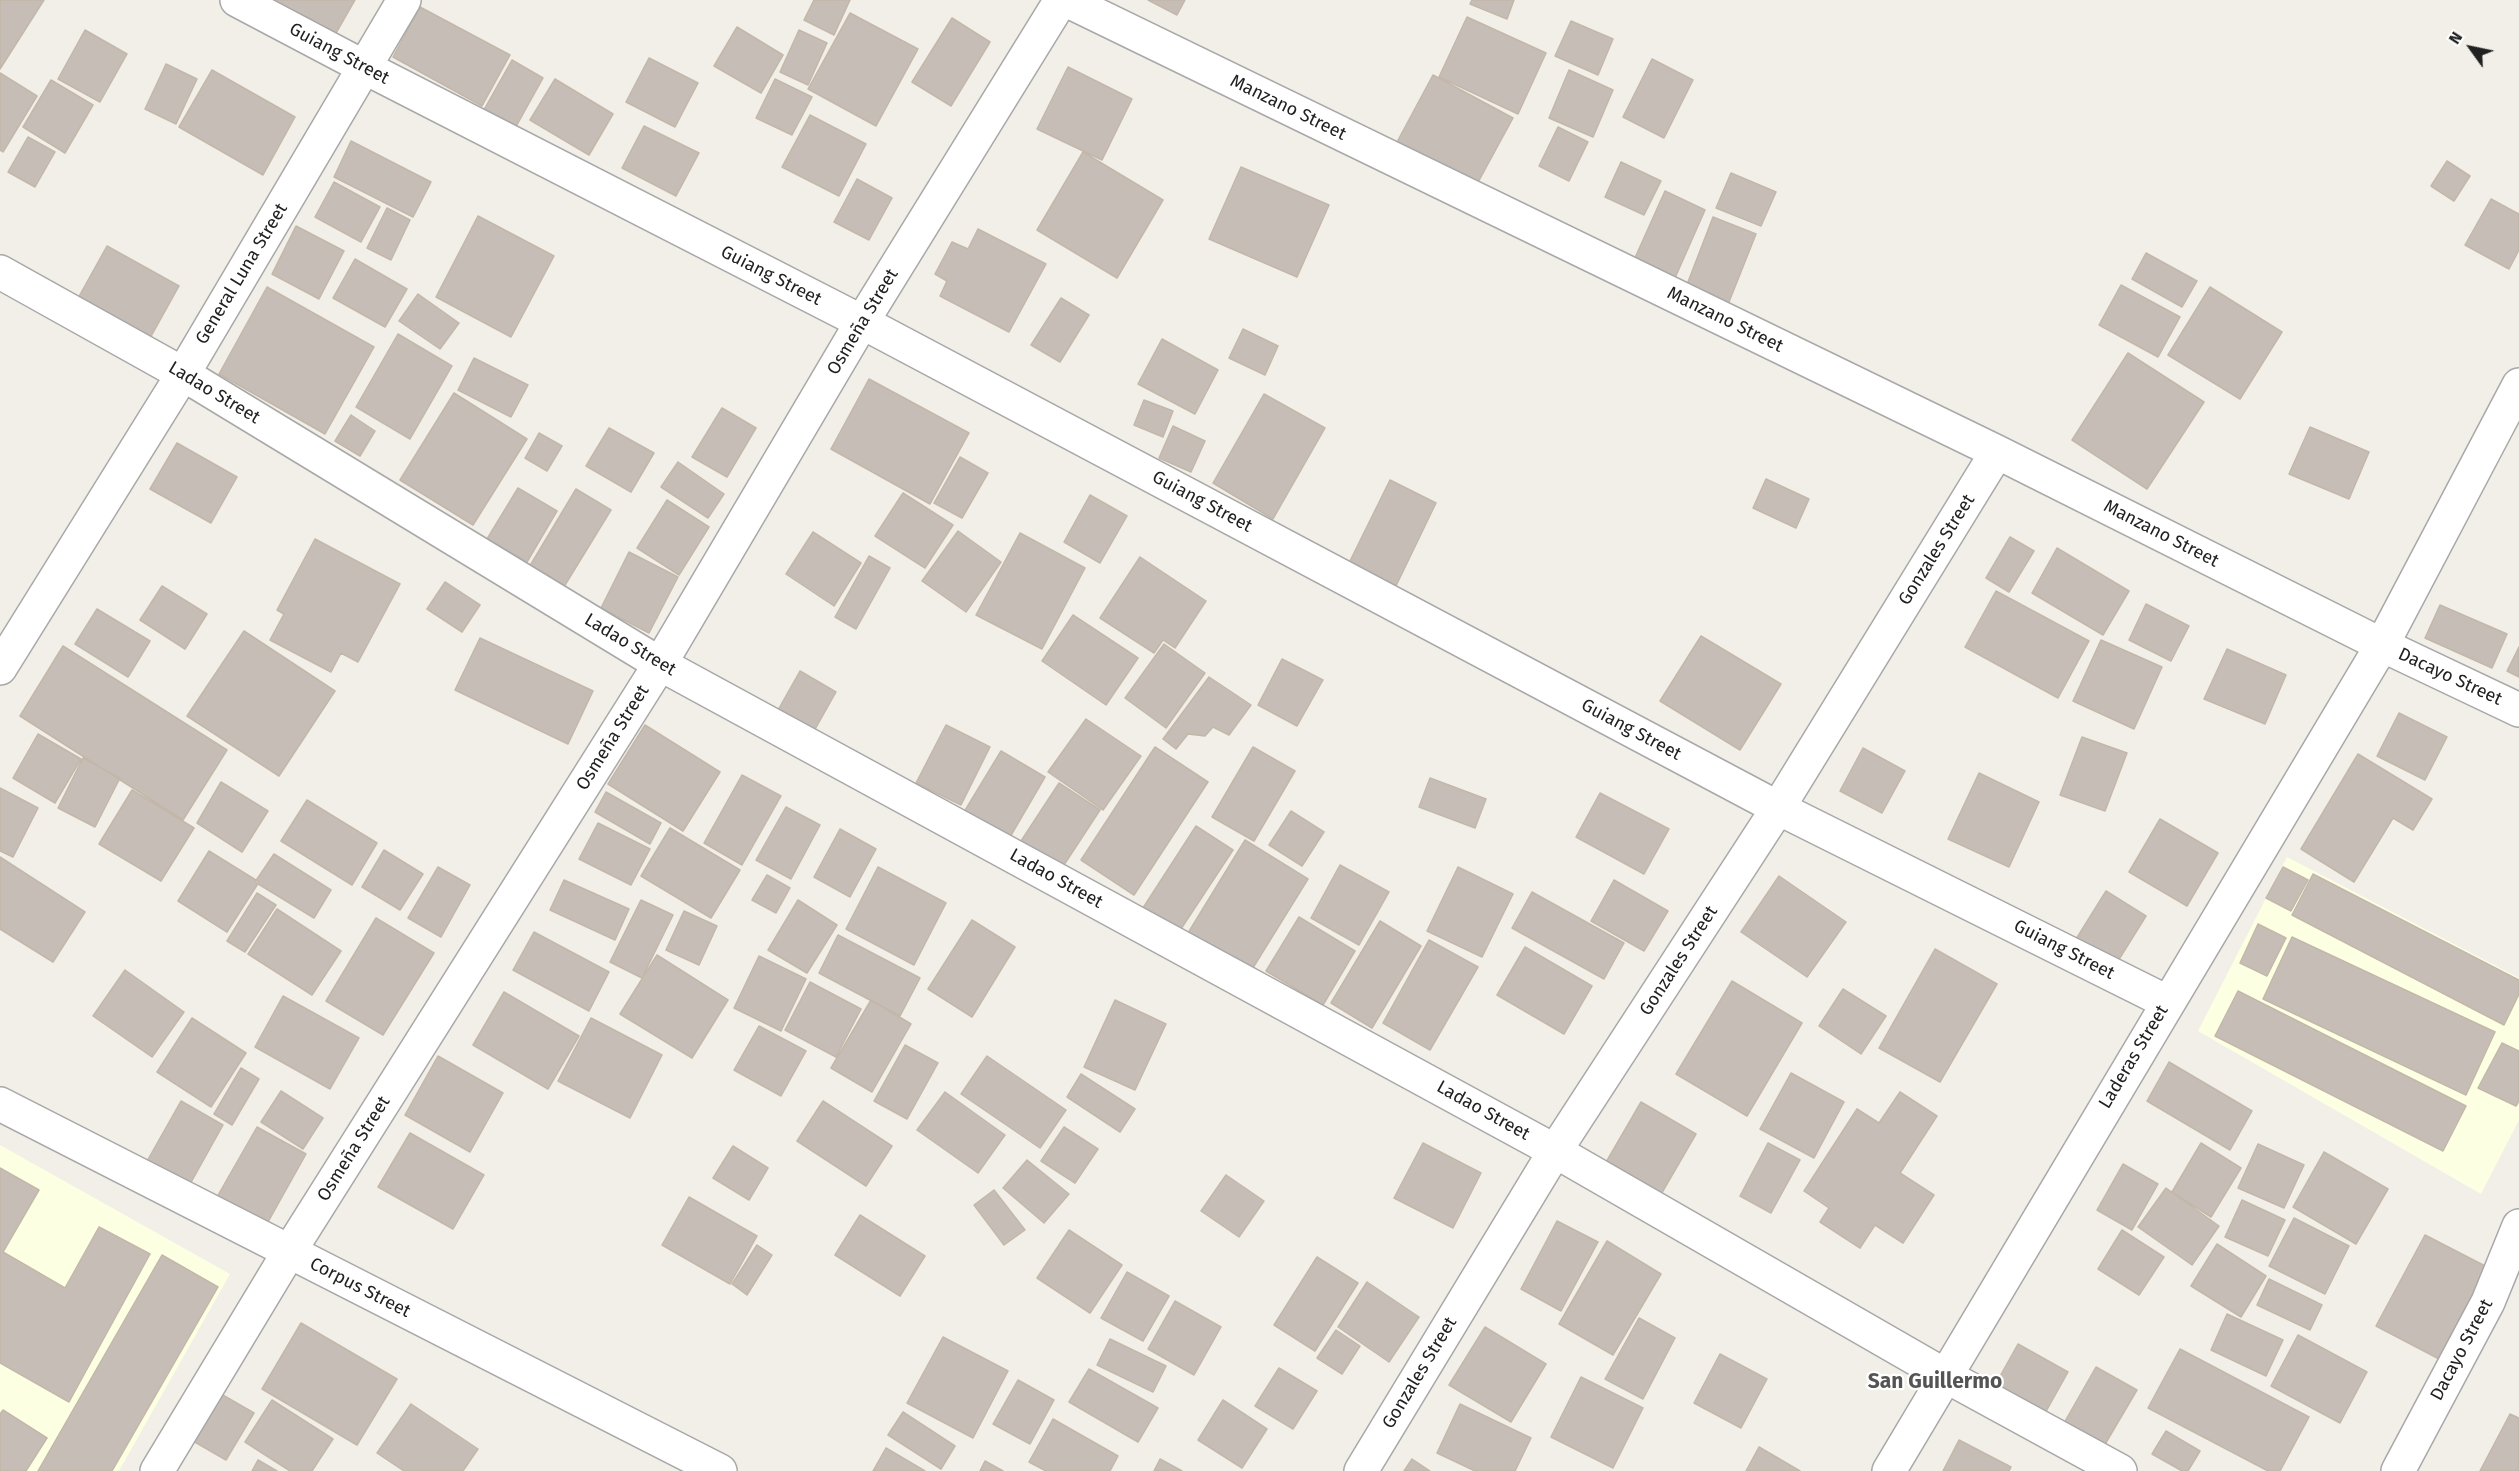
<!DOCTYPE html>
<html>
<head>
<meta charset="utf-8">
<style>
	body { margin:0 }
	#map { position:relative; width:2519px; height:1471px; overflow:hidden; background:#f1efe7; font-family:"Fira Sans",sans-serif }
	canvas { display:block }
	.north { position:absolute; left:2441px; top:18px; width:60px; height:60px; -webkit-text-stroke:4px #fff; paint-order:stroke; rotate:303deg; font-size:16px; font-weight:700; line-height:24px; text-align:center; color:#212121 }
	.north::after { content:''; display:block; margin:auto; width:21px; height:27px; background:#212121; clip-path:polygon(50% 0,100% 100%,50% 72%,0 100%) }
</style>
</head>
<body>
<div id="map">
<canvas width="2519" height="1471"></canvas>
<div class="north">N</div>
</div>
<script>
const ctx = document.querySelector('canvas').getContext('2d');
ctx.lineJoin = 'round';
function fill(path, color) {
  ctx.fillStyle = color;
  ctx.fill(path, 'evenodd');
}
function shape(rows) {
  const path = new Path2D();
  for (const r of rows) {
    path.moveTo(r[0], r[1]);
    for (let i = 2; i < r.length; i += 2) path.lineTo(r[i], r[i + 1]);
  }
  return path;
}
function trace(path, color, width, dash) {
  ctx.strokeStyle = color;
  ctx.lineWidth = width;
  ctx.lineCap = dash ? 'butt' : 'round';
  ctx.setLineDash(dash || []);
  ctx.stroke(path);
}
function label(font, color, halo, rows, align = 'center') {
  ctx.font = font + ' "Fira Sans",sans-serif';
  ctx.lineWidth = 4.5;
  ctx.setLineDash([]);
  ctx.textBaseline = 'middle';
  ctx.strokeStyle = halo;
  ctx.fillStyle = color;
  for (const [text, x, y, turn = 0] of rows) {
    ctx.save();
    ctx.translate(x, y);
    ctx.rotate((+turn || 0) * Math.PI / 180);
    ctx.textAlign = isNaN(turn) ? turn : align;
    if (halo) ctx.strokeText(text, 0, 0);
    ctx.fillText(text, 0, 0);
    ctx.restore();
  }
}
const education = shape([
	[2287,857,2519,978,2519,1120,2481,1194,2198,1031],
	[0,1145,230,1274,119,1471,0,1471]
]);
const building = shape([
	[0,0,44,0,0,69,0,0],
	[256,0,355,0,331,42,256,0],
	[814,0,850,0,834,35,804,20,814,0],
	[1148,0,1185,0,1177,15,1148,0],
	[1472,0,1514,0,1507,19,1470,4,1472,0],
	[420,7,510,55,482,106,393,57,420,7],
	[850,13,918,49,876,126,808,89,850,13],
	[1467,17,1546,53,1518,114,1439,77,1467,17],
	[952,18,990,42,951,106,912,82,952,18],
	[1571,21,1613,39,1598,75,1555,56,1571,21],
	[737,27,783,55,761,93,714,66,737,27],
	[85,30,127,54,100,102,58,79,85,30],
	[799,30,827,43,808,85,780,72,799,30],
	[649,58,698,83,675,127,626,102,649,58],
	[1652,59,1693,80,1664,138,1623,117,1652,59],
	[512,60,543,78,513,132,481,115,512,60],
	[166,64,197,79,176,124,145,109,166,64],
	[1068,67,1132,99,1102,160,1037,129,1068,67],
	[212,70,295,117,263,175,179,127,212,70],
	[1569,70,1613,90,1593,137,1549,118,1569,70],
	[0,73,37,96,3,152,0,150,0,73],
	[1433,75,1513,118,1476,186,1397,142,1433,75],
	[555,79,613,114,589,155,530,120,555,79],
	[775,79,812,97,792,135,756,118,775,79],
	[51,80,93,105,65,153,23,127,51,80],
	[810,115,866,144,839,196,782,167,810,115],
	[644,126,699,153,676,196,622,168,644,126],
	[1558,127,1588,142,1569,181,1539,166,1558,127],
	[28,137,55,152,35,187,8,172,28,137],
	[351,141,431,182,413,217,334,177,351,141],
	[1083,152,1163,200,1117,278,1037,230,1083,152],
	[2447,161,2470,176,2454,201,2431,186,2447,161],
	[1621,162,1661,181,1644,215,1605,197,1621,162],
	[1241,167,1329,205,1297,277,1209,239,1241,167],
	[1731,173,1776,192,1761,226,1716,208,1731,173],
	[857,179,892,198,869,240,834,222,857,179],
	[334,182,380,207,361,242,315,217,334,182],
	[1665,191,1705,210,1675,278,1634,260,1665,191],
	[2491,199,2519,214,2519,250,2509,269,2465,245,2491,199],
	[387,208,410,220,391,260,367,248,387,208],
	[478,216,554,256,511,337,436,297,478,216],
	[1713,217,1756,234,1725,312,1683,295,1713,217],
	[296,226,344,251,319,299,272,274,296,226],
	[978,229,1046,264,1009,332,940,296,947,281,935,274,952,242,968,249,978,229],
	[107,246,179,286,149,340,77,300,107,246],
	[2146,253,2197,281,2182,307,2132,279,2146,253],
	[355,259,407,289,385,327,333,298,355,259],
	[2121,285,2180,317,2158,357,2099,325,2121,285],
	[267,287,374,347,325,434,219,374,267,287],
	[2210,287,2282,332,2240,399,2168,355,2210,287],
	[418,294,459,323,440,349,399,321,418,294],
	[1061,298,1089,315,1060,362,1031,345,1061,298],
	[1243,329,1278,346,1265,375,1229,358,1243,329],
	[398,334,452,366,410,439,356,407,398,334],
	[1162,339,1218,370,1195,414,1138,384,1162,339],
	[2128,353,2204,402,2147,489,2072,440,2128,353],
	[474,358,528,385,511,417,458,390,474,358],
	[869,379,969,433,930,504,831,449,869,379],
	[454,393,527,439,473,525,400,480,454,393],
	[1264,394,1325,428,1273,519,1213,483,1264,394],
	[1144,400,1173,411,1163,437,1134,425,1144,400],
	[722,408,756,428,727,477,692,457,722,408],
	[351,415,375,431,360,456,335,441,351,415],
	[1173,426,1205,441,1191,472,1159,458,1173,426],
	[2310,427,2369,452,2349,499,2289,474,2310,427],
	[609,428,654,453,631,492,586,466,609,428],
	[539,433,562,446,547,471,525,458,539,433],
	[177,443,237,477,211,523,150,489,177,443],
	[960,457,988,473,962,518,934,503,960,457],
	[678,462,724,494,708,518,661,487,678,462],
	[1766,479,1809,499,1796,528,1753,508,1766,479],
	[1390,480,1436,503,1395,588,1348,565,1390,480],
	[518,488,557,511,527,562,487,539,518,488],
	[576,489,611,510,562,590,528,569,576,489],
	[903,493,953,525,925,568,875,536,903,493],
	[1090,495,1127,516,1100,563,1064,542,1090,495],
	[667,500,709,527,679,575,637,548,667,500],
	[958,531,1001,562,966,612,922,581,958,531],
	[813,532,861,563,834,606,786,574,813,532],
	[1020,533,1085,568,1042,649,976,615,1020,533],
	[2010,537,2034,551,2009,592,1986,578,2010,537],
	[315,539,400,584,358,662,341,653,331,672,270,640,284,614,277,610,315,539],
	[2057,548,2129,591,2103,635,2032,593,2057,548],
	[629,552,678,577,649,633,601,608,629,552],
	[869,556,890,568,856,629,835,617,869,556],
	[1140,557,1206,601,1175,648,1163,640,1154,653,1100,618,1140,557],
	[445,582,480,605,462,632,427,609,445,582],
	[162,586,207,614,185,649,140,620,162,586],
	[1996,591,2089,641,2058,698,1965,647,1996,591],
	[2146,604,2189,626,2171,661,2129,640,2146,604],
	[2440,605,2507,634,2492,668,2425,638,2440,605],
	[97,609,150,641,128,677,75,644,97,609],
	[1073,615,1138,658,1106,705,1042,661,1073,615],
	[244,631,335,691,279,776,187,716,244,631],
	[1701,636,1781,684,1740,750,1660,701,1701,636],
	[480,638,593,691,568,744,455,690,480,638],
	[2101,640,2162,667,2134,729,2073,701,2101,640],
	[1164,644,1205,673,1166,728,1125,698,1164,644],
	[63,646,227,750,183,820,20,716,63,646],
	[2519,647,2519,677,2507,671,2519,647],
	[2227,649,2286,675,2265,724,2204,699,2227,649],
	[1282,659,1323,680,1297,726,1258,705,1282,659],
	[800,671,836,692,809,740,773,719,800,671],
	[1209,677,1251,705,1229,735,1213,727,1205,736,1188,734,1176,749,1163,739,1209,677],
	[2399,713,2447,737,2425,780,2377,756,2399,713],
	[1086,719,1141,756,1103,810,1048,772,1086,719],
	[645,725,720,772,683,831,608,784,645,725],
	[946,725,990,747,961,805,916,783,946,725],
	[38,734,81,759,55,803,13,778,38,734],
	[2082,737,2127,753,2105,811,2060,795,2082,737],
	[1155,747,1208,782,1134,895,1081,860,1155,747],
	[1253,747,1295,771,1254,841,1212,817,1253,747],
	[1863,748,1905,771,1882,813,1840,791,1863,748],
	[1001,751,1045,777,1003,849,958,822,1001,751],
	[2358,754,2432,799,2413,830,2393,818,2354,882,2301,849,2358,754],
	[83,758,120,778,95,827,58,808,83,758],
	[1979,773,2039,802,2009,867,1948,839,1979,773],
	[742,775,781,796,742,865,704,843,742,775],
	[1430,778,1486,799,1475,828,1419,807,1430,778],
	[221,782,268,811,242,852,197,823,221,782],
	[1059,783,1100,810,1062,868,1021,841,1059,783],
	[0,788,38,808,13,857,0,851,0,788],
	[132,790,194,828,161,881,99,844,132,790],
	[606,792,661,823,650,844,595,812,606,792],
	[1600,793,1669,829,1644,874,1576,837,1600,793],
	[307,800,377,843,352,885,281,841,307,800],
	[786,807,820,825,791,879,756,860,786,807],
	[1291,811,1324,832,1302,866,1269,845,1291,811],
	[2160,819,2218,853,2187,906,2129,872,2160,819],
	[598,823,650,849,631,885,579,859,598,823],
	[1196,826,1233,850,1177,935,1141,911,1196,826],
	[670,828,740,870,711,918,641,876,670,828],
	[840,829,876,849,850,897,814,877,840,829],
	[1245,840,1308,879,1251,971,1188,933,1245,840],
	[384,850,423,874,400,910,362,887,384,850],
	[209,851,259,882,227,932,178,901,209,851],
	[274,854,331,890,314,918,255,882,274,854],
	[0,857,85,912,53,962,0,929,0,857],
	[1340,865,1389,892,1359,945,1311,918,1340,865],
	[438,867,470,885,441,937,408,918,438,867],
	[878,867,946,903,914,965,846,929,878,867],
	[1458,867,1513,894,1482,957,1427,931,1458,867],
	[2283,867,2308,880,2291,911,2266,898,2283,867],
	[2313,874,2519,980,2519,994,2504,1025,2292,915,2313,874],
	[767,875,790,888,776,913,752,900,767,875],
	[1779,876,1846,922,1807,977,1741,932,1779,876],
	[564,880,629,909,615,940,550,910,564,880],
	[1614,880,1668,911,1644,951,1591,921,1614,880],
	[2106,891,2146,916,2113,969,2073,944,2106,891],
	[1532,892,1624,943,1604,979,1512,928,1532,892],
	[257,893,276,905,245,952,227,941,257,893],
	[641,900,673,915,642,978,610,962,641,900],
	[798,900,837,925,807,973,768,950,798,900],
	[277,909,341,951,312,995,248,954,277,909],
	[684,911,717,926,699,965,666,950,684,911],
	[1299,917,1355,951,1323,1005,1266,971,1299,917],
	[376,918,434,953,383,1035,326,1001,376,918],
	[972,920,1015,947,972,1017,928,989,972,920],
	[1380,921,1421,946,1372,1028,1331,1003,1380,921],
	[2258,924,2286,938,2267,976,2240,963,2258,924],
	[534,932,609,972,589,1011,513,970,534,932],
	[838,935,920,978,900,1016,819,973,838,935],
	[2292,937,2495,1032,2466,1095,2263,999,2292,937],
	[1429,940,1478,967,1430,1050,1383,1023,1429,940],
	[1525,947,1592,986,1564,1034,1497,995,1525,947],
	[1935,949,1997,984,1940,1082,1879,1048,1935,949],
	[657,955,728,1000,692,1058,620,1014,657,955],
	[759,956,806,979,781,1031,734,1008,759,956],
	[125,970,184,1012,152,1057,93,1016,125,970],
	[1732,981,1802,1023,1747,1116,1676,1074,1732,981],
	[810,982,861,1009,836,1057,785,1030,810,982],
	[1843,989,1886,1016,1861,1054,1819,1026,1843,989],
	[2238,991,2466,1106,2443,1151,2215,1036,2238,991],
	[504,992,579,1036,548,1089,473,1045,504,992],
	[283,996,359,1038,330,1089,255,1047,283,996],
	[871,1000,911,1024,872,1092,831,1068,871,1000],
	[1115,1000,1166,1024,1135,1090,1084,1067,1115,1000],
	[192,1018,246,1053,211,1107,157,1072,192,1018],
	[591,1018,662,1055,630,1118,558,1081,591,1018],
	[759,1026,806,1051,781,1096,734,1070,759,1026],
	[2502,1043,2519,1051,2519,1101,2516,1106,2478,1088,2502,1043],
	[905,1045,938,1063,907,1119,874,1101,905,1045],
	[438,1056,503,1093,470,1152,405,1115,438,1056],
	[987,1056,1066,1110,1040,1148,961,1094,987,1056],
	[2169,1062,2252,1111,2230,1150,2147,1101,2169,1062],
	[241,1068,259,1079,232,1125,214,1114,241,1068],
	[1791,1073,1844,1102,1814,1158,1760,1129,1791,1073],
	[1081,1074,1135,1109,1120,1132,1067,1097,1081,1074],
	[281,1091,323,1118,303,1149,261,1122,281,1091],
	[945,1092,1005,1135,978,1173,917,1130,945,1092],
	[1900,1092,1937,1116,1900,1173,1934,1195,1903,1243,1875,1225,1860,1248,1820,1222,1829,1208,1804,1191,1857,1109,1879,1123,1900,1092],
	[181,1101,223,1125,189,1186,146,1163,181,1101],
	[823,1101,892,1146,866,1186,797,1141,823,1101],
	[1641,1102,1696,1134,1660,1196,1605,1164,1641,1102],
	[257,1127,306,1154,263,1231,213,1204,257,1127],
	[1064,1127,1098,1149,1075,1183,1041,1161,1064,1127],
	[410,1133,484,1175,453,1229,378,1187,410,1133],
	[1423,1143,1481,1173,1453,1228,1394,1198,1423,1143],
	[1768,1143,1800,1160,1771,1213,1740,1196,1768,1143],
	[2201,1143,2241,1168,2211,1217,2172,1192,2201,1143],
	[2258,1144,2304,1165,2284,1208,2238,1188,2258,1144],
	[733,1146,768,1168,749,1200,713,1178,733,1146],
	[2324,1152,2388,1189,2356,1244,2293,1207,2324,1152],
	[1027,1160,1069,1194,1044,1223,1003,1188,1027,1160],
	[2123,1164,2158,1184,2132,1230,2097,1210,2123,1164],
	[0,1168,39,1190,3,1252,65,1288,99,1227,150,1254,69,1402,0,1363,0,1168],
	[1226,1175,1264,1201,1239,1237,1201,1211,1226,1175],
	[2166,1188,2219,1226,2192,1265,2138,1227,2166,1188],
	[994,1190,1025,1230,1004,1245,974,1205,994,1190],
	[689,1197,757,1236,730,1284,662,1245,689,1197],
	[2242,1200,2285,1220,2268,1256,2225,1237,2242,1200],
	[860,1215,925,1256,900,1296,835,1255,860,1215],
	[2294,1218,2349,1246,2325,1294,2269,1266,2294,1218],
	[1557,1221,1598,1242,1561,1311,1521,1289,1557,1221],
	[1069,1230,1122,1265,1090,1313,1037,1278,1069,1230],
	[2122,1230,2164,1257,2139,1295,2098,1269,2122,1230],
	[2425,1235,2489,1268,2441,1360,2376,1326,2425,1235],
	[1607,1241,1661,1274,1613,1355,1559,1324,1607,1241],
	[2217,1244,2266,1276,2241,1317,2191,1286,2217,1244],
	[757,1245,772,1255,747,1295,732,1284,757,1245],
	[162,1255,218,1287,112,1471,38,1471,162,1255],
	[1317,1257,1358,1283,1315,1351,1274,1325,1317,1257],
	[1127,1272,1169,1296,1143,1341,1101,1318,1127,1272],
	[2269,1279,2322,1305,2310,1330,2257,1305,2269,1279],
	[1367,1282,1419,1317,1389,1362,1338,1327,1367,1282],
	[1175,1301,1221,1327,1194,1375,1148,1349,1175,1301],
	[2227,1314,2283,1340,2266,1376,2211,1350,2227,1314],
	[1639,1318,1675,1338,1643,1399,1605,1379,1639,1318],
	[301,1323,397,1379,357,1445,262,1389,301,1323],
	[1485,1327,1546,1364,1511,1422,1449,1385,1485,1327],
	[1336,1330,1360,1346,1342,1374,1317,1358,1336,1330],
	[2298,1335,2367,1372,2340,1423,2271,1386,2298,1335],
	[943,1337,1008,1371,973,1438,907,1403,943,1337],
	[1110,1339,1166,1366,1153,1392,1097,1365,1110,1339],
	[2018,1344,2068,1372,2039,1424,1989,1396,2018,1344],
	[2180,1349,2309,1417,2280,1471,2268,1471,2148,1408,2180,1349],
	[1720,1354,1767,1379,1741,1428,1694,1403,1720,1354],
	[2096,1367,2137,1390,2104,1446,2064,1423,2096,1367],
	[1279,1368,1317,1391,1293,1429,1255,1406,1279,1368],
	[1089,1369,1158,1408,1138,1442,1069,1402,1089,1369],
	[1581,1377,1643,1408,1613,1468,1551,1437,1581,1377],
	[1018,1380,1054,1400,1030,1444,993,1424,1018,1380],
	[221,1394,254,1413,226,1460,193,1441,221,1394],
	[272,1400,333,1439,312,1471,290,1471,245,1442,272,1400],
	[1223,1400,1267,1429,1242,1468,1198,1440,1223,1400],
	[411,1404,478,1449,463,1471,404,1471,377,1453,411,1404],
	[1460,1404,1531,1438,1515,1471,1475,1471,1437,1453,1460,1404],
	[3,1410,47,1438,26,1471,0,1471,0,1414,3,1410],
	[903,1412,955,1446,941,1469,888,1435,903,1412],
	[2510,1414,2519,1418,2519,1471,2480,1471,2510,1414],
	[1053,1419,1118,1456,1110,1471,1046,1471,1029,1462,1053,1419],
	[2166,1431,2200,1451,2188,1471,2182,1471,2152,1454,2166,1431],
	[1959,1440,2011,1467,2009,1471,1943,1471,1959,1440],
	[1759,1447,1800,1471,1746,1471,1759,1447],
	[886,1448,925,1471,873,1471,886,1448],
	[1160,1459,1182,1471,1154,1471,1160,1459],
	[1412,1459,1430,1471,1404,1471,1412,1459],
	[258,1460,277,1471,252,1471,258,1460],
	[985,1461,1003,1471,980,1471,985,1461]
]);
const minor = shape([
	[237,0,364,67,862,322,1778,808,2167,1002],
	[1066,0,1997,452,2382,645,2519,710],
	[0,272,183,374,660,664,1555,1151,1946,1376,2120,1471],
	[0,668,183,374,404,0],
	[0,1104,720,1471],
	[157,1471,289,1252,660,664,862,322,1061,0],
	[1361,1471,1555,1151,1778,808,1997,452],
	[1889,1471,2382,645,2519,385],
	[2398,1471,2488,1302,2519,1226]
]);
const streetNames = [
	["Guiang Street",339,54,28],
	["Manzano Street",1288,108,26],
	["General Luna Street",242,274,-59],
	["Guiang Street",771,276,27],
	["Manzano Street",1725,320,26],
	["Osmeña Street",863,322,-59],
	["Ladao Street",214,393,31],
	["Guiang Street",1202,502,28],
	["Manzano Street",2161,534,27],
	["Gonzales Street",1937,550,-58],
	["Ladao Street",630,645,31],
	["Dacayo Street",2450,677,25],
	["Guiang Street",1631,730,28],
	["Osmeña Street",613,738,-58],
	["Ladao Street",1056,879,29],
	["Guiang Street",2064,950,27],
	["Gonzales Street",1679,961,-57],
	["Laderas Street",2134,1057,-59],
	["Ladao Street",1483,1111,29],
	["Osmeña Street",354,1149,-58],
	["Corpus Street",360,1288,27],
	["Dacayo Street",2462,1350,-62],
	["Gonzales Street",1420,1373,-59]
];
const quarterNames = [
	["San Guillermo",1935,1382]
];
fill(education, '#fdffe2');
fill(building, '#c6beb6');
trace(building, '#c3b7a9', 1.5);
trace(minor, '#a8a8a8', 36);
trace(minor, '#fff', 33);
label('18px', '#212121', '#fff', streetNames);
label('bold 21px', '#545454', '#fff', quarterNames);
</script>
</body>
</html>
